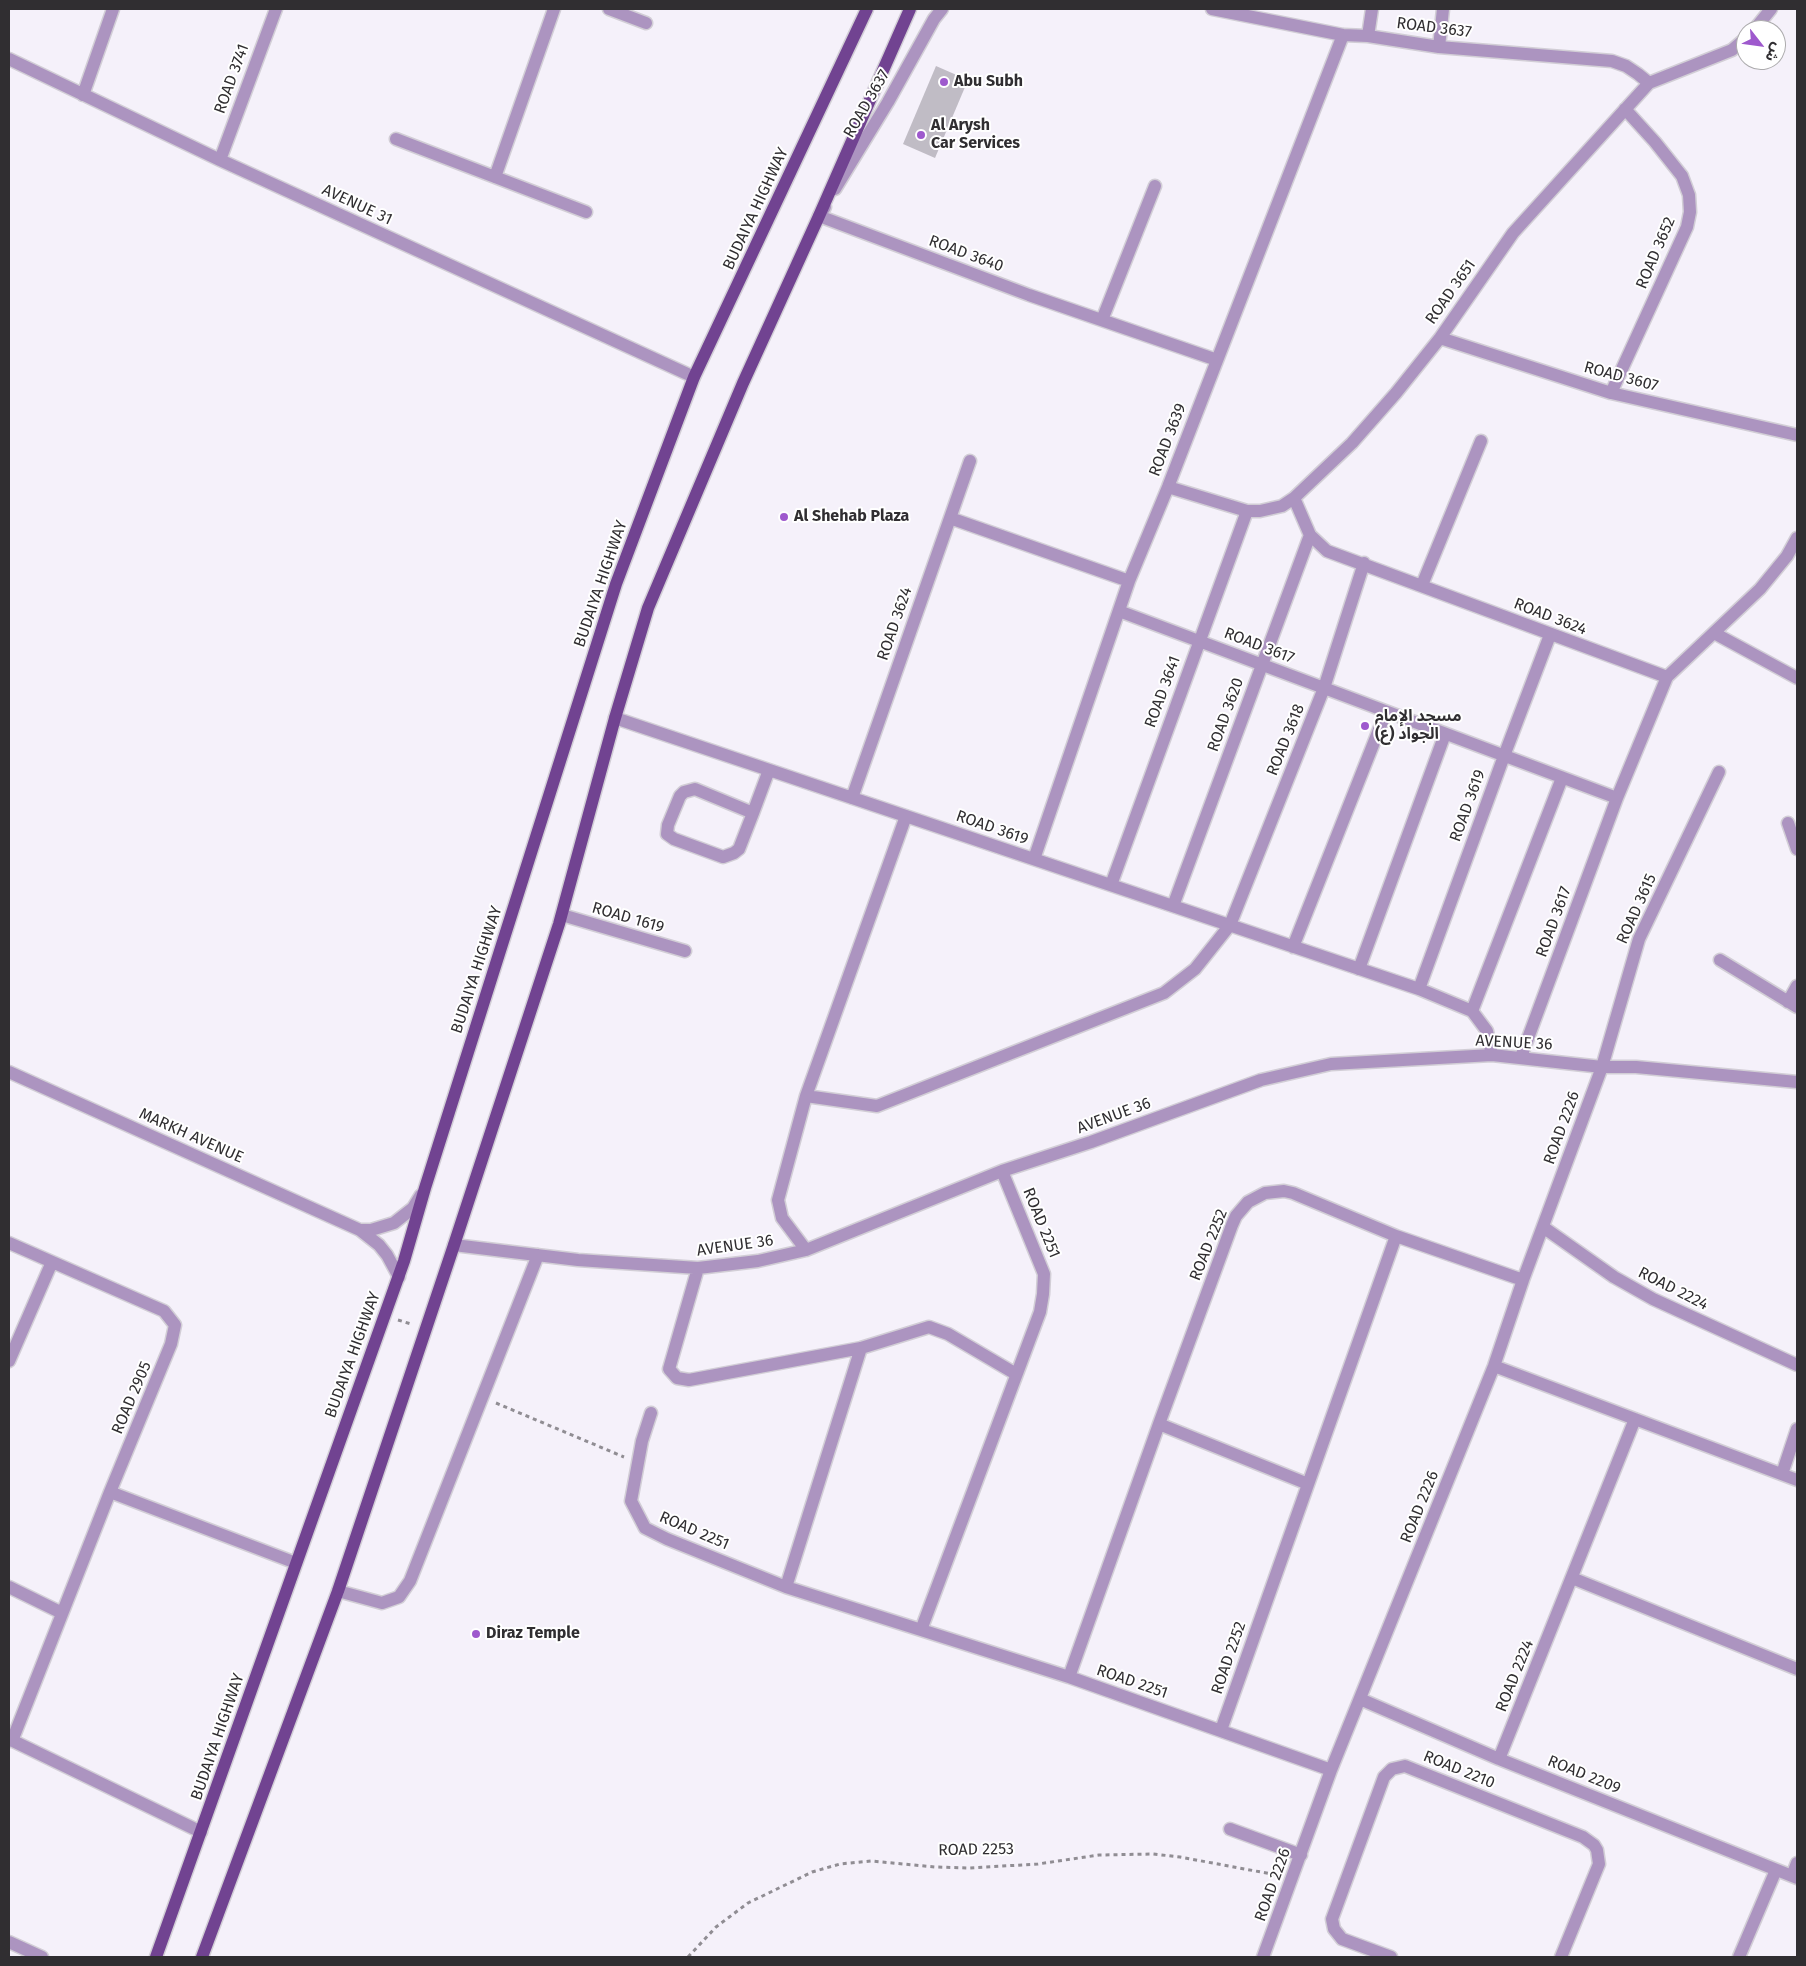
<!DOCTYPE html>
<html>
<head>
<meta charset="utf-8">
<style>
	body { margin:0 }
	#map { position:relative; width:1806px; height:1966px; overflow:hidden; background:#f5f1fa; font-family:"Fira Sans","Noto Sans Arabic",sans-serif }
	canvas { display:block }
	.frame { position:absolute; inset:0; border:10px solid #302e31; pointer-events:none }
	.north { position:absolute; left:1736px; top:20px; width:50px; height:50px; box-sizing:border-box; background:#fff; border:1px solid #acabad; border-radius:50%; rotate:120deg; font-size:14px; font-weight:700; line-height:20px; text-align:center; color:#302e31 }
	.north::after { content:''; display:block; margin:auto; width:18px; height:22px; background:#9e59cd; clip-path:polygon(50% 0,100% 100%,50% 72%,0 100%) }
</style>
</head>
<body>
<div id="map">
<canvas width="1806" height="1966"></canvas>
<div class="frame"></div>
<div class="north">ش</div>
</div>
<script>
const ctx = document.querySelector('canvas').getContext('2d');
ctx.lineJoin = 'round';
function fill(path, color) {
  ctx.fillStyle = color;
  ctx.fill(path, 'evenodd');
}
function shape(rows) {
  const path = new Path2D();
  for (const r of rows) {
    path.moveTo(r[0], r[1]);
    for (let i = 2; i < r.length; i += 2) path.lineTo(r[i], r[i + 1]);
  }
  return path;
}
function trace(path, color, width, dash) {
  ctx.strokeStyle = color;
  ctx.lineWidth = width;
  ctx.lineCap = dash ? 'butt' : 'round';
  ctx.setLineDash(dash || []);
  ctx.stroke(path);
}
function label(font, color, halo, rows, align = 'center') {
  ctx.font = font + ' "Fira Sans","Noto Sans Arabic",sans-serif';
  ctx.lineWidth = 4;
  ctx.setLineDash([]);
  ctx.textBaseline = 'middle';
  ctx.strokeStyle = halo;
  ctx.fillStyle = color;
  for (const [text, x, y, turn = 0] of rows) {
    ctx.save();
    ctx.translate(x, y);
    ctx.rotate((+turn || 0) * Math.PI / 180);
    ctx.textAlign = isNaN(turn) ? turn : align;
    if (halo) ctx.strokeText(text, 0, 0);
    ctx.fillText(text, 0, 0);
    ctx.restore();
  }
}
const building = shape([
	[936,66,968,80,935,158,903,144]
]);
const path = shape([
	[398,1320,411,1324],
	[496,1403,624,1457],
	[688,1957,716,1927,748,1903,812,1872,840,1864,871,1861,935,1867,969,1868,1038,1864,1099,1855,1153,1854,1180,1857,1277,1875]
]);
const minor = shape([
	[609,9,646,23],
	[1212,9,1343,35,1368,36,1439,47,1612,61,1626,66,1638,74,1649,83],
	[1754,30,1771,9],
	[1368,36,1372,9],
	[1439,47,1443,9],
	[9,59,220,160,694,377],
	[83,95,113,9],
	[396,139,586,212],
	[220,160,276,9],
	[495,177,554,9],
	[835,189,888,102,934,19,942,9],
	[825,207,819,216,1029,295,1217,360],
	[1102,320,1155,186],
	[1440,338,1611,393,1797,435],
	[1611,393,1687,227,1690,212,1689,195,1682,176,1655,142,1625,109],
	[1168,487,1247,511,1260,511,1282,506,1294,498,1352,443,1396,393,1440,338,1513,233,1649,83,1732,50,1746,38],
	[1294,498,1310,535,1327,551,1667,677],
	[950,518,1129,581],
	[1422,585,1481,441],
	[1119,611,1617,798],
	[1714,633,1797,678],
	[615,718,1419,989,1472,1011,1487,1031,1492,1055],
	[852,798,970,461],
	[753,813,695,789,684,792,680,796,668,825,667,834,674,839,723,857,734,853,739,849,753,813,769,770],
	[1788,823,1797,849],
	[1034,859,1129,581,1168,487,1343,35],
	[1111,885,1247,511],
	[1173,906,1310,535],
	[562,915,685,951],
	[1293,947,1386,712],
	[1720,960,1797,1007],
	[1359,969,1445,734],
	[1419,989,1504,756,1550,635],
	[1788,1002,1797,986],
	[1472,1011,1562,778],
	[1521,1057,1617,798,1667,677,1760,589,1787,556,1797,538],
	[9,1072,360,1230,379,1245,387,1255,399,1277],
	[806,1096,877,1106,1164,993,1195,969,1230,925,1324,688,1364,563],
	[1543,1227,1614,1277,1653,1299,1797,1365],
	[360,1230,371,1230,394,1223,413,1208,421,1195],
	[9,1243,164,1311,175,1325,171,1344,110,1492,12,1741],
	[454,1245,578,1260,698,1268,758,1261,806,1250,1002,1171,1091,1142,1261,1080,1331,1064,1492,1055,1602,1067,1636,1067,1797,1082],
	[806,1250,782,1218,778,1200,806,1096,906,816],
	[698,1268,669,1369,677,1378,689,1380,861,1348,929,1327,948,1334,1016,1374],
	[9,1361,52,1262],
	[1494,1366,1797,1480],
	[651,1413,642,1441,631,1501,645,1528,667,1539,786,1587,1069,1677,1331,1770],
	[1159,1424,1308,1484],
	[1782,1474,1797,1429],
	[110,1492,296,1563],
	[1572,1578,1797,1669],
	[9,1587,62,1613],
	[786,1587,861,1348],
	[338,1591,382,1603,399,1597,410,1581,538,1255],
	[921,1630,1040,1312,1043,1294,1044,1274,1002,1171],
	[1069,1677,1159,1424,1232,1225,1236,1216,1248,1202,1265,1193,1284,1191,1293,1193,1396,1236,1523,1280],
	[1360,1699,1499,1759,1797,1878],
	[1221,1730,1396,1236],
	[9,1739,201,1832],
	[1499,1759,1635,1419],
	[1230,1829,1301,1855],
	[1792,1876,1797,1863],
	[9,1942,42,1957],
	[1263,1957,1331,1770,1494,1366,1523,1280,1602,1067,1639,939,1719,772],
	[1391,1957,1342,1939,1334,1929,1332,1919,1384,1777,1392,1769,1405,1766,1583,1837,1594,1845,1597,1850,1599,1864,1561,1957],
	[1739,1957,1776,1870]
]);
const major = shape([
	[156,1957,404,1261,425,1188,616,584,694,377,867,9],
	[202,1957,338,1591,454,1245,559,924,615,718,648,608,743,383,819,216,910,9]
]);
const markers = [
	[944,82,5,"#9e59cd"],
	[921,135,5,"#9e59cd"],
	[784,517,5,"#9e59cd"],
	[1365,726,5,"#9e59cd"],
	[476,1634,5,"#9e59cd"]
];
const streetNames = [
	["ROAD 3637",1434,28,7],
	["ROAD 3741",232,79,-70],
	["ROAD 3637",867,104,-60],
	["AVENUE 31",357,205,25],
	["BUDAIYA HIGHWAY",756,209,-65],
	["ROAD 3652",1656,253,-67],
	["ROAD 3640",966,254,20],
	["ROAD 3651",1451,292,-55],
	["ROAD 3607",1621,377,15],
	["ROAD 3639",1168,440,-69],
	["BUDAIYA HIGHWAY",601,584,-71],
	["ROAD 3624",1550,617,21],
	["ROAD 3624",895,624,-71],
	["ROAD 3617",1259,646,21],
	["ROAD 3641",1163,692,-70],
	["ROAD 3620",1226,715,-70],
	["ROAD 3618",1286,740,-68],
	["ROAD 3619",1468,806,-70],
	["ROAD 3619",992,828,19],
	["ROAD 3615",1637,909,-66],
	["ROAD 1619",628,918,16],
	["ROAD 3617",1554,922,-70],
	["BUDAIYA HIGHWAY",477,970,-72],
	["AVENUE 36",1514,1043,3],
	["AVENUE 36",1114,1116,-20],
	["ROAD 2226",1562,1128,-70],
	["MARKH AVENUE",191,1136,24],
	["ROAD 2251",1041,1223,68],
	["ROAD 2252",1209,1245,-68],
	["AVENUE 36",735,1246,-8],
	["ROAD 2224",1673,1289,27],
	["BUDAIYA HIGHWAY",353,1355,-70],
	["ROAD 2905",132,1398,-67],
	["ROAD 2226",1420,1507,-68],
	["ROAD 2251",694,1531,23],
	["ROAD 2252",1229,1658,-71],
	["ROAD 2224",1515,1676,-68],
	["ROAD 2251",1132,1682,19],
	["BUDAIYA HIGHWAY",218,1737,-71],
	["ROAD 2210",1459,1770,22],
	["ROAD 2209",1584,1775,22],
	["ROAD 2253",976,1850,-1],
	["ROAD 2226",1273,1885,-70]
];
const poiNames = [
	["Abu Subh",954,82],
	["Al Arysh",931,126],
	["Car Services",931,144],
	["Al Shehab Plaza",794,517],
	["مسجد الإمام",1375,717],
	["الجواد (ع)",1375,735],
	["Diraz Temple",486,1634]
];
fill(building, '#c0bcc5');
trace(minor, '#d2ced6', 15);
trace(major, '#d2ced6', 15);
trace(path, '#908d93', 3, [4, 4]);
trace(minor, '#ac94c0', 12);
trace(major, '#714391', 12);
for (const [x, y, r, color] of markers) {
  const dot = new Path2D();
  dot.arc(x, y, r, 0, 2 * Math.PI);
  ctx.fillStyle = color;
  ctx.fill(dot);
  trace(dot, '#fff', 2);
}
label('16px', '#302e31', '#fff', streetNames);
label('bold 16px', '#302e31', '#fff', poiNames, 'left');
</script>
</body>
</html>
